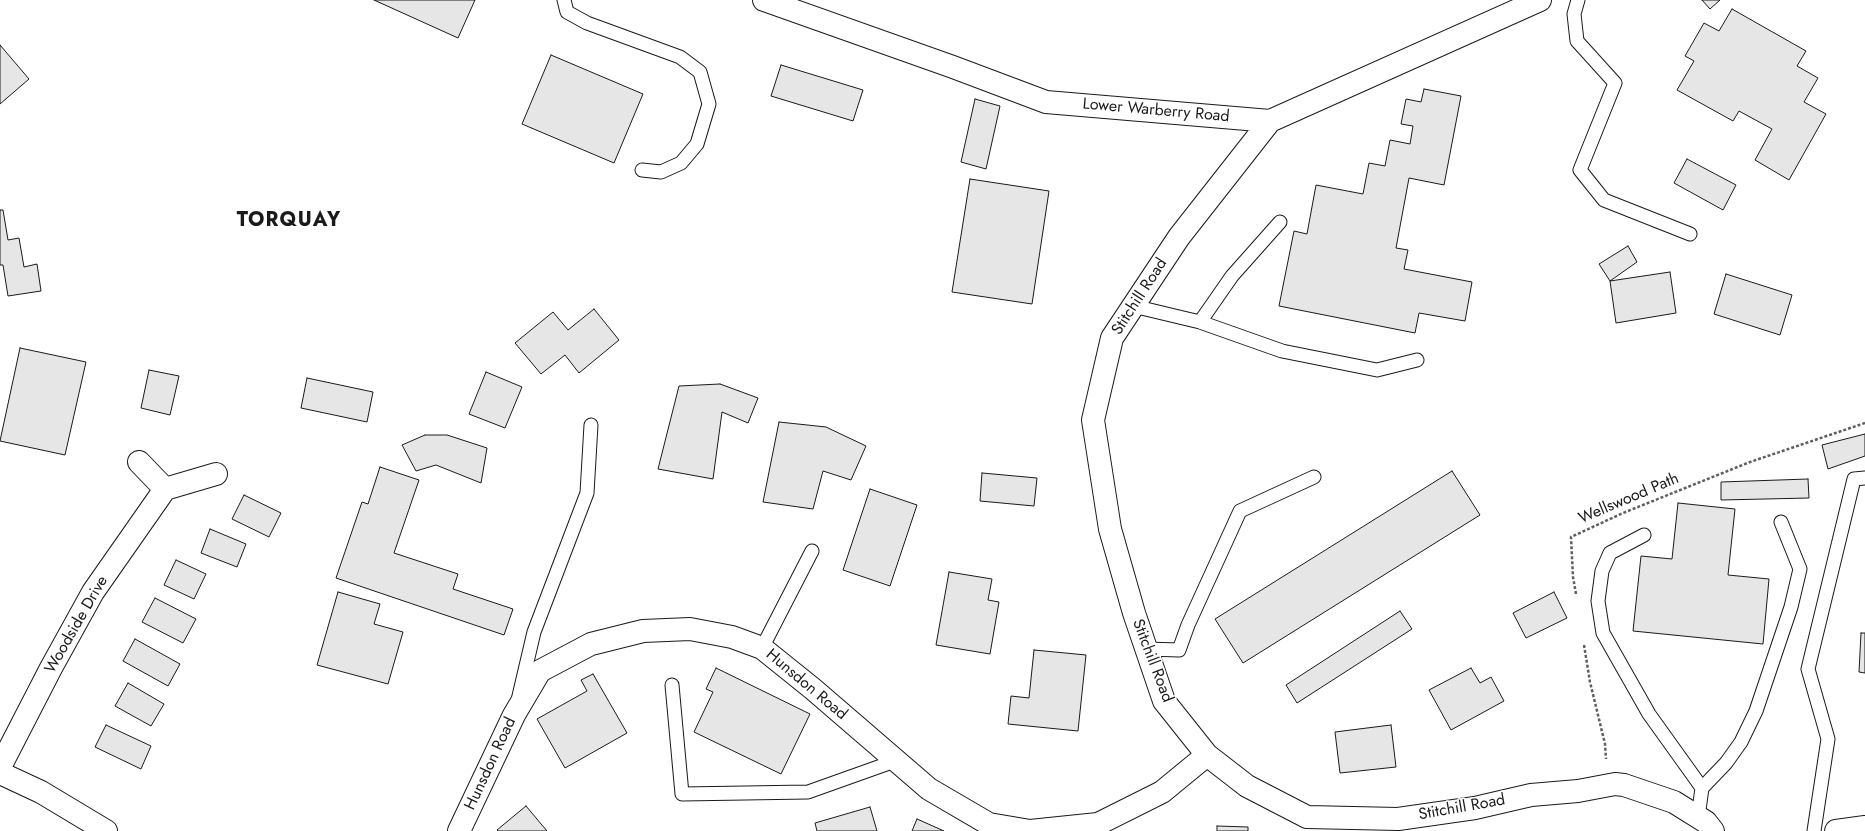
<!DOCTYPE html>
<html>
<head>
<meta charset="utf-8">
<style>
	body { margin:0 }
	canvas { display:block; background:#fff }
</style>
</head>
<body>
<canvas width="1865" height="831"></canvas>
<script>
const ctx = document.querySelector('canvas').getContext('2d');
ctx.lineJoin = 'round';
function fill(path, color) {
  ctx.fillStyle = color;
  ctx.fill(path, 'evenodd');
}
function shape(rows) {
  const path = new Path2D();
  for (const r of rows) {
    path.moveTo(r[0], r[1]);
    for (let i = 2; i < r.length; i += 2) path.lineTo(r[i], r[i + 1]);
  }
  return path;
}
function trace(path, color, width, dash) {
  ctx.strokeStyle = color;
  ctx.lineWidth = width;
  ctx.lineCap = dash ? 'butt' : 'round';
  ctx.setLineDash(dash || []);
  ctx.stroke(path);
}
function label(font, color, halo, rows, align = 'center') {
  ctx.font = font + ' Jost,sans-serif';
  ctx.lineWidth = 3;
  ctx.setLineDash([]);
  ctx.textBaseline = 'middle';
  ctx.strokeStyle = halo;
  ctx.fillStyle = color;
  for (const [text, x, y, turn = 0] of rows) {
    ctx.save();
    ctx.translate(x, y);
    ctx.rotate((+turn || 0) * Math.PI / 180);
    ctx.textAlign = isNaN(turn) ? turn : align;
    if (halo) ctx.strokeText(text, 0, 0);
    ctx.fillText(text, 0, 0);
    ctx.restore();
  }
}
const building = shape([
	[374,0,475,0,458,38,374,0],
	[1702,0,1720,0,1710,9,1702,0],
	[1732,9,1806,51,1797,66,1818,78,1804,102,1826,114,1789,180,1755,160,1772,129,1739,111,1733,121,1677,90,1694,61,1685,56,1704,23,1719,31,1732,9],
	[0,45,29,79,0,104,0,45],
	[551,55,643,94,614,163,522,124,551,55],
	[781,65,863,90,853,121,771,96,781,65],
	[1424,89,1461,96,1444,185,1409,178,1396,248,1408,250,1404,269,1472,282,1465,321,1419,313,1415,333,1279,306,1294,231,1307,234,1316,185,1363,194,1369,163,1385,166,1390,140,1410,144,1413,126,1401,124,1406,99,1421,102,1424,89],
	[975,99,1000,106,986,169,961,162,975,99],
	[1687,159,1736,185,1723,210,1674,183,1687,159],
	[970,179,1049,191,1032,304,952,292,970,179],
	[0,210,3,210,8,240,19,238,24,267,37,264,41,291,8,296,3,265,0,265,0,210],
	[1628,246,1637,262,1610,281,1599,264,1628,246],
	[1670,272,1676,313,1616,323,1610,281,1670,272],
	[1726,274,1792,295,1780,335,1714,314,1726,274],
	[594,309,619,340,579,373,565,355,541,374,515,343,553,312,568,330,594,309],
	[20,348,86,362,65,455,0,441,20,348],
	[149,370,179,376,170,415,141,408,149,370],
	[486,372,522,387,505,428,469,414,486,372],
	[307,378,373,392,367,422,301,408,307,378],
	[720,384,758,398,748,423,722,412,713,479,658,469,679,386,720,384],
	[779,422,826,427,866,446,851,480,823,471,813,509,763,502,779,422],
	[1865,434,1865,456,1828,469,1822,445,1865,434],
	[425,435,447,435,487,448,481,483,436,465,416,471,402,445,425,435],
	[380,467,419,480,394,553,458,574,453,589,513,609,504,635,336,578,362,502,368,504,380,467],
	[1452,471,1480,515,1243,663,1215,619,1452,471],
	[982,473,1037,478,1034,506,980,501,982,473],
	[1808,479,1809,498,1721,500,1721,482,1808,479],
	[870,489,917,505,890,586,843,570,870,489],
	[244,495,281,513,269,537,232,519,244,495],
	[1678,503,1735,509,1728,575,1769,579,1763,644,1633,631,1641,556,1672,559,1678,503],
	[210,529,246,544,237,567,201,553,210,529],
	[176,560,206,574,194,599,164,585,176,560],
	[949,572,992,579,988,600,999,602,990,654,936,645,949,572],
	[338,592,380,604,374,624,403,632,388,684,317,665,338,592],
	[1554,592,1567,618,1526,638,1513,613,1554,592],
	[155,598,196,619,183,643,142,622,155,598],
	[1400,611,1412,629,1297,703,1286,685,1400,611],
	[1861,633,1865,633,1865,673,1859,672,1861,633],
	[135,639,180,664,168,686,123,661,135,639],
	[1034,650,1086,655,1078,731,1008,724,1011,696,1029,698,1034,650],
	[716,668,810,714,781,774,694,732,713,692,706,689,716,668],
	[1471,668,1480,683,1491,677,1504,701,1451,730,1429,690,1471,668],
	[593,674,627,733,565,768,537,719,587,691,581,680,593,674],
	[128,683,164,704,151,726,115,706,128,683],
	[106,725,151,746,141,769,95,747,106,725],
	[1391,725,1396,767,1340,773,1335,732,1391,725],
	[526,806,547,831,498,831,497,830,526,806],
	[870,807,877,831,817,831,815,823,870,807],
	[917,819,944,831,912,831,917,819],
	[1217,826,1248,827,1248,831,1217,831,1217,826]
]);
const path = shape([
	[1576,594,1573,577,1571,537,1623,513,1750,462,1865,423],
	[1584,645,1590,682,1605,744,1606,759]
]);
const lane = shape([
	[564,0,567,12,587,23,680,57,700,72,709,104,697,144,681,163,661,172,642,170],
	[1578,0,1574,14,1577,41,1615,83,1580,170,1604,200,1690,234],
	[1133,306,1200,322,1282,351,1377,370,1417,360],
	[1200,322,1232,276,1280,222],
	[1644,535,1610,553,1602,571,1598,601,1603,633,1649,714,1702,788,1698,817],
	[762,648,812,551],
	[1146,649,1179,650,1188,625,1240,511,1314,477],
	[672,685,682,794,808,792,895,761],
	[519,696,534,632,587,493,591,425],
	[1702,788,1726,763,1741,742,1756,711,1791,607,1800,569,1781,522],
	[1814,831,1828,739,1808,669,1854,479,1865,478]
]);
const street = shape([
	[764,0,953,67,1046,102,1270,121,1540,0],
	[1270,121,1179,237,1112,338,1093,420,1110,529,1134,613,1164,701,1207,755,1247,786,1307,817,1398,819,1475,808,1531,795,1578,791,1615,784,1624,785,1674,802,1706,822,1713,831],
	[139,462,165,489],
	[0,767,51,668,93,592,165,489,216,474],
	[0,773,41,792,106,831],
	[459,831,514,715,540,671,591,644,643,631,690,629,732,637,762,648,813,689,929,789,989,824,1030,831,1098,824,1162,792,1207,755],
	[1836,831,1865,827]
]);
const streetNames = [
	["Lower Warberry Road",1156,111,5],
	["Stitchill Road",1140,297,-57],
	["Wellswood Path",1629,499,-23],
	["Woodside Drive",77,625,-60],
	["Stitchill Road",1152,661,69],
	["Hunsdon Road",806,685,40],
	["Hunsdon Road",491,764,-65],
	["Stitchill Road",1462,808,-10]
];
const districtNames = [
	["TORQUAY",289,221]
];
fill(building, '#e6e6e6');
trace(building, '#1a1a1a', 1);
trace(lane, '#1a1a1a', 15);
trace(street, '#1a1a1a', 24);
trace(path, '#5f5f5f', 2.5, [3, 2]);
trace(lane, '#fff', 13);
trace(street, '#fff', 22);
label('16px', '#1a1a1a', '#fff', streetNames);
ctx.letterSpacing = '1px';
label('bold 20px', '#1a1a1a', '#fff', districtNames);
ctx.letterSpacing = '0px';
</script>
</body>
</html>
